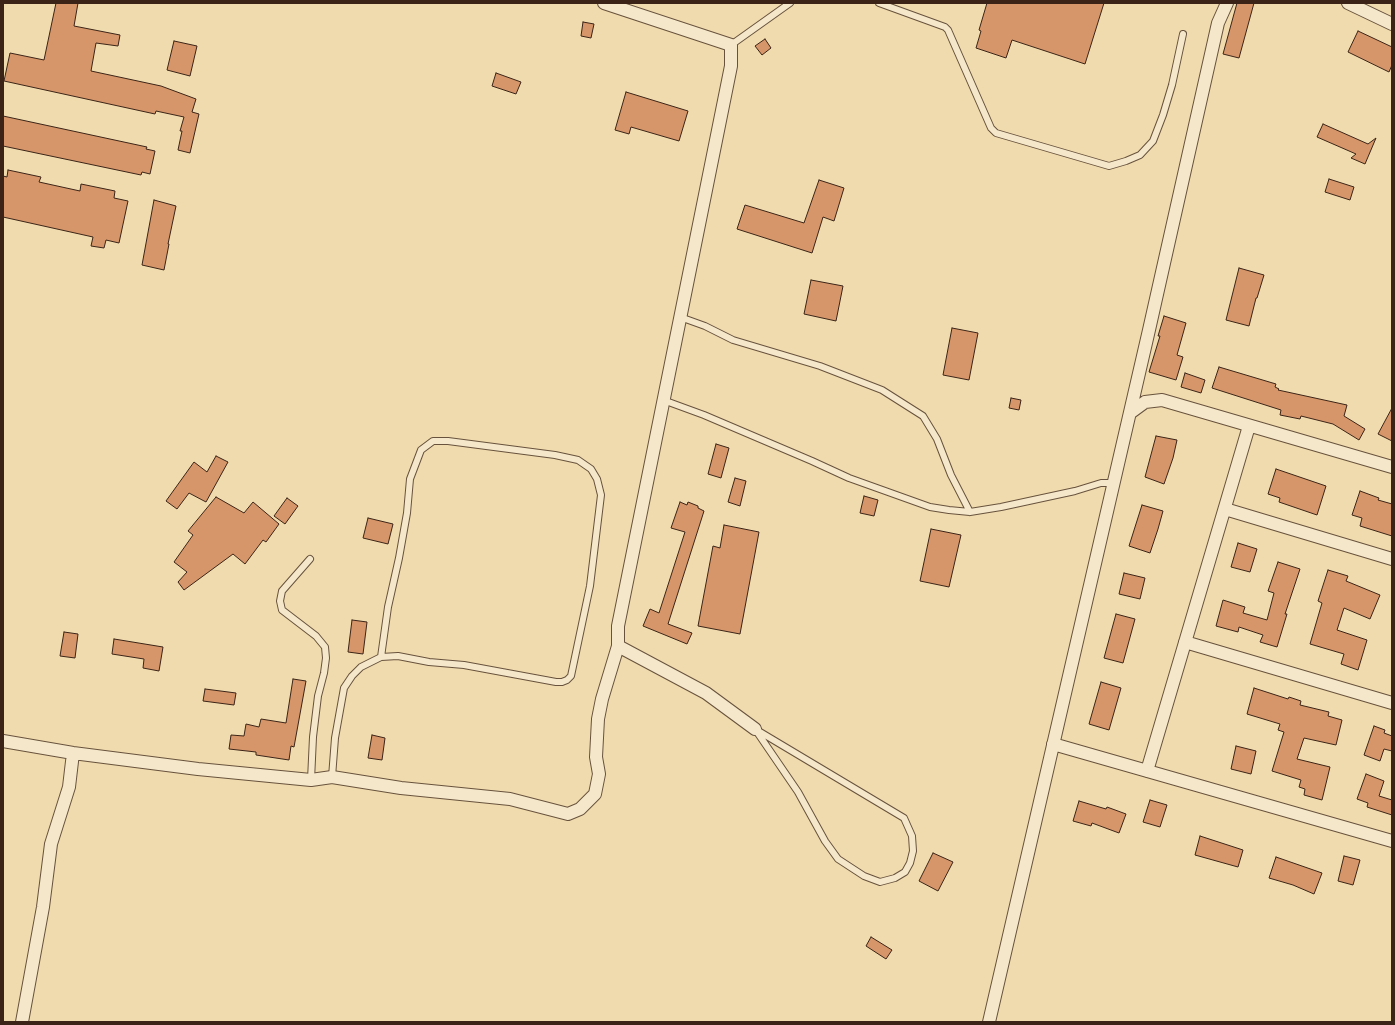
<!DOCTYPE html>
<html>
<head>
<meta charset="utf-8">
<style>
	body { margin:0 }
	#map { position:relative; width:1395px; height:1025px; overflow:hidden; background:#f0dbae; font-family:"Sorts Mill Goudy",serif }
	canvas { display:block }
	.frame { position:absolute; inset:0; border:4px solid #3b2417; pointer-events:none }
</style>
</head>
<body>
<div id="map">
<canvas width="1395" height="1025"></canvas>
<div class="frame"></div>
</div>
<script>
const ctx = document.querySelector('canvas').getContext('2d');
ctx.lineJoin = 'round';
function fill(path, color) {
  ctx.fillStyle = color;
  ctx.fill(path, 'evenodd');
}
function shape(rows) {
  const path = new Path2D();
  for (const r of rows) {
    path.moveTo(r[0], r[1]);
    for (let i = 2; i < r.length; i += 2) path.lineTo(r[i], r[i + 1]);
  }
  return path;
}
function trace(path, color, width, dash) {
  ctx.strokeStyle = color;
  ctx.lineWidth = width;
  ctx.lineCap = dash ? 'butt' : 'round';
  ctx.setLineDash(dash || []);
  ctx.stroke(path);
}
const building = shape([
	[56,3,78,3,74,26,120,35,118,46,96,43,91,71,161,86,196,99,192,112,199,114,190,153,178,150,182,131,180,131,184,117,156,111,155,114,4,81,10,53,44,60,56,3],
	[987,3,1104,3,1085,64,1012,40,1006,58,976,48,981,31,979,30,987,3],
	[1237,3,1254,3,1239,58,1223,54,1237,3],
	[583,22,594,24,591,38,581,36,583,22],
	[1358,31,1392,47,1392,65,1389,72,1348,52,1358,31],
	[765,39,771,48,762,55,755,46,765,39],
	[174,41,197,46,190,76,167,70,174,41],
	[496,73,521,82,516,94,492,86,496,73],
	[626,92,688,111,679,141,631,127,629,134,615,130,626,92],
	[3,116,147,147,146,149,155,151,150,174,142,172,141,175,3,146,3,116],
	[1323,124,1368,144,1376,138,1365,164,1351,158,1356,154,1317,137,1323,124],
	[8,170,41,177,39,182,80,191,81,184,115,191,114,198,128,201,119,243,106,240,104,248,91,246,93,237,3,217,3,176,7,177,8,170],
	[1329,179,1354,187,1350,200,1325,192,1329,179],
	[819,180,844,188,834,221,823,217,812,253,737,229,745,205,804,223,819,180],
	[154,200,176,206,168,244,169,244,164,270,142,265,154,200],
	[1239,268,1264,275,1257,298,1256,298,1249,326,1226,320,1239,268],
	[811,280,843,286,836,321,804,314,811,280],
	[1164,316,1186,323,1177,355,1183,357,1176,380,1149,372,1160,336,1158,336,1164,316],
	[952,328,978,333,969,380,943,375,952,328],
	[1219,367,1276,384,1275,387,1279,389,1278,390,1347,405,1344,416,1365,429,1359,440,1333,424,1301,416,1300,419,1280,415,1281,410,1212,388,1219,367],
	[1185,373,1205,380,1201,393,1181,387,1185,373],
	[1011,398,1021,400,1019,410,1009,408,1011,398],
	[1392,408,1392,441,1378,434,1392,408],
	[1156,436,1177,440,1173,458,1164,484,1145,477,1156,436],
	[716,444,729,448,721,478,708,474,716,444],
	[216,456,228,462,206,502,189,493,177,509,166,501,194,462,207,472,216,456],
	[1276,469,1326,486,1317,515,1279,502,1280,498,1268,494,1276,469],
	[735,478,746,481,740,506,728,502,735,478],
	[1360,491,1379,498,1378,500,1392,504,1392,536,1360,526,1362,518,1352,515,1360,491],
	[864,496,878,500,874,516,860,513,864,496],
	[216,497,244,513,253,502,279,524,266,542,263,540,245,564,233,554,184,590,178,582,187,572,174,562,193,535,188,531,216,497],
	[287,498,298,506,285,524,274,516,287,498],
	[680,502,687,505,688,502,698,506,698,508,704,511,668,624,692,633,687,644,643,626,650,609,659,613,685,532,671,528,680,502],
	[1142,505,1163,511,1158,529,1150,553,1129,546,1142,505],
	[368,518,393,524,388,544,363,538,368,518],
	[724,525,759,532,740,634,698,626,713,546,720,548,724,525],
	[931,529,961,535,949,587,920,581,931,529],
	[1238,543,1257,549,1250,572,1231,567,1238,543],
	[1278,562,1300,569,1285,614,1287,614,1277,647,1260,642,1263,635,1239,627,1238,632,1216,626,1223,600,1245,607,1243,613,1267,620,1274,593,1268,591,1278,562],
	[1328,570,1348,576,1346,581,1380,595,1370,619,1344,608,1337,630,1367,640,1358,670,1341,664,1344,654,1310,644,1322,603,1318,601,1328,570],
	[1124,573,1145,578,1140,599,1119,594,1124,573],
	[1116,614,1135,619,1123,663,1104,658,1116,614],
	[352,620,367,622,363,654,348,652,352,620],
	[64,632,78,634,75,658,60,656,64,632],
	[114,639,163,647,159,671,143,668,144,659,112,654,114,639],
	[293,679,306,681,294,747,291,746,289,760,256,755,256,752,229,749,231,735,244,736,246,724,259,727,261,719,286,723,293,679],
	[1101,682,1121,688,1109,730,1089,724,1101,682],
	[1254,688,1288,699,1289,697,1301,701,1300,705,1329,712,1328,716,1342,720,1336,745,1304,738,1297,759,1330,767,1322,800,1304,795,1305,789,1299,787,1301,780,1272,771,1284,732,1278,730,1280,724,1247,714,1254,688],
	[205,689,236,693,234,705,203,701,205,689],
	[1374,726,1385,730,1384,733,1392,736,1392,751,1384,749,1380,761,1364,755,1374,726],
	[372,735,385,738,382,760,368,758,372,735],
	[1236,746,1256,751,1251,774,1231,769,1236,746],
	[1366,774,1384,781,1379,796,1392,800,1392,815,1367,807,1368,803,1357,799,1366,774],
	[1150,800,1167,805,1160,827,1143,822,1150,800],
	[1079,801,1106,809,1107,807,1126,814,1119,833,1092,823,1091,826,1073,821,1079,801],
	[1200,836,1243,850,1238,867,1195,855,1200,836],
	[933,853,953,862,938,891,919,881,933,853],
	[1344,856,1360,860,1353,885,1338,881,1344,856],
	[1276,857,1322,873,1314,894,1293,885,1269,878,1276,857],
	[871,937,892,950,886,959,866,946,871,937]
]);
const service = shape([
	[879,3,945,27,948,30,991,128,996,133,1109,166,1126,161,1140,155,1153,141,1163,115,1172,85,1183,34],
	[731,45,790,3],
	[680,317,705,326,733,340,820,366,882,390,923,416,937,439,951,475,970,512],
	[663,400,704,415,812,461,849,478,930,507,949,510,970,512,1001,507,1075,491,1101,483,1114,483],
	[310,559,282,591,280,601,282,610,316,636,325,647,326,658,324,673,318,696,313,737,311,780],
	[755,729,904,818,912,836,913,851,910,863,905,872,895,878,880,882,864,876,838,859,825,841,798,792,755,729],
	[332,777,335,738,344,688,352,676,361,667,381,657,398,656,429,662,464,665,556,682,562,682,567,680,571,676,590,586,601,495,597,479,591,469,578,460,555,455,448,441,433,441,421,450,410,479,407,513,399,558,388,607,381,657]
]);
const minor = shape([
	[1348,3,1392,24],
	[1130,413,1145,402,1162,400,1392,467],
	[1225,509,1392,559],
	[1185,642,1392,703],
	[618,646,706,693,755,729],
	[3,741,73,753,198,769,311,780,332,777,401,788,510,799,568,814,580,809,595,794,599,774,596,757,598,719,602,699,618,646,618,626,731,66,731,45,604,3],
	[1053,744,1392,841],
	[1147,771,1249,426],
	[22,1022,43,907,51,844,69,787,73,753],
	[989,1022,1149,330,1218,23,1227,3]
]);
fill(building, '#d69669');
trace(building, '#3b2417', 1);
trace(service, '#68523d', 8);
trace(minor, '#68523d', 14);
trace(service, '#f5e8ca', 6);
trace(minor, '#f5e8ca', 12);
</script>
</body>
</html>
